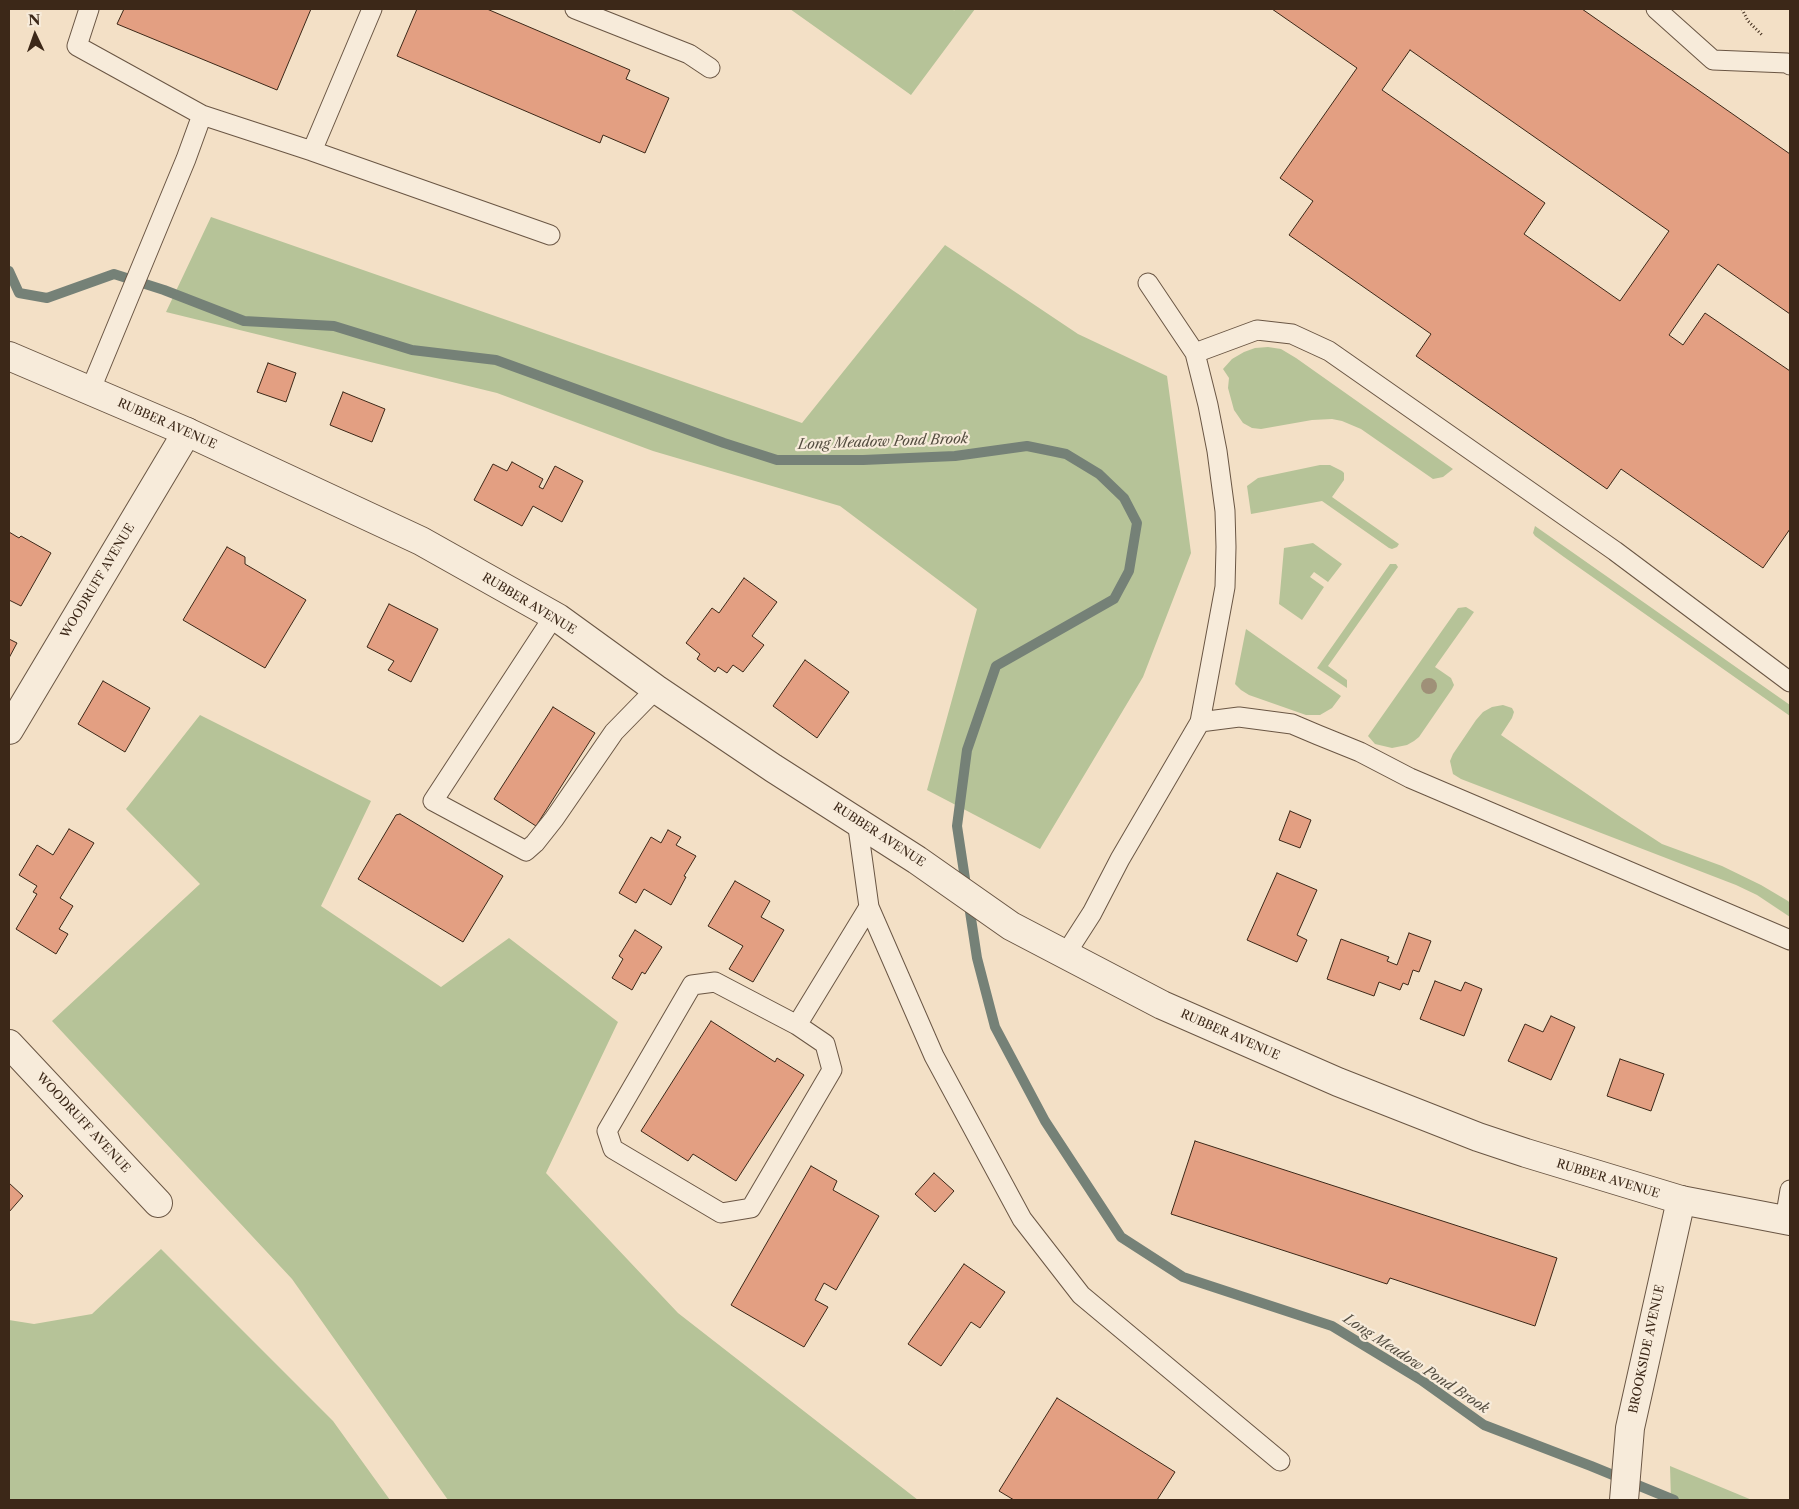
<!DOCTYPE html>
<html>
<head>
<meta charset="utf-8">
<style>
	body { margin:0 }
	#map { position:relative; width:1799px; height:1509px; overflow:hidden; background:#f3e0c6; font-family:"Libre Caslon Text",serif }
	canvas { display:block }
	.frame { position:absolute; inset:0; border:10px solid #3c2818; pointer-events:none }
	.north { position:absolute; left:10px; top:10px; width:50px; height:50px; -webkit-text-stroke:4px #f7ebda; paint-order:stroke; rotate:357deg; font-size:14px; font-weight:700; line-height:20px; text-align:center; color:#3c2818 }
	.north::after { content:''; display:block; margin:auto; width:18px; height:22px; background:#3c2818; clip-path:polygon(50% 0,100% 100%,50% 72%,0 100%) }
</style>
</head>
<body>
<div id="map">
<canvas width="1799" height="1509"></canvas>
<div class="frame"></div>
<div class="north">N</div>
</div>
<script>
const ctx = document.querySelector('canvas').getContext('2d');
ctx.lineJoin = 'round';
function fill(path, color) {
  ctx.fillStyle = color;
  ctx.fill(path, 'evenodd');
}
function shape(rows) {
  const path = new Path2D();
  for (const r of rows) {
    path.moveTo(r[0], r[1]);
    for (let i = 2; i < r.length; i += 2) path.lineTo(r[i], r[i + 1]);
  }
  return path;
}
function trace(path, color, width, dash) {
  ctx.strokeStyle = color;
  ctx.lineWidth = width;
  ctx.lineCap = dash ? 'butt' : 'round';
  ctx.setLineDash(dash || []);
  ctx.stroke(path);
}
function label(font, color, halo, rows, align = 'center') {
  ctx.font = font + ' "Libre Caslon Text",serif';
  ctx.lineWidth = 4.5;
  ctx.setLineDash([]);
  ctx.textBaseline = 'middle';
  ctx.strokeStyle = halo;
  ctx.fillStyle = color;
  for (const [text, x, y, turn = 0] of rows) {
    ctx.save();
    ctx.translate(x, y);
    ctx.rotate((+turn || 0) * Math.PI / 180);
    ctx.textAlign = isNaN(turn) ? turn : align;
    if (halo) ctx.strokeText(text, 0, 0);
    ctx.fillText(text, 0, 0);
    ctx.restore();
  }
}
const green = shape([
	[790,9,952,9,955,11,953,9,975,9,911,95],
	[211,217,802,423,945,245,1078,334,1167,376,1191,553,1143,677,1040,849,927,790,977,609,840,506,653,451,497,393,166,312],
	[1268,347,1281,349,1296,358,1453,469,1443,477,1433,479,1361,429,1342,421,1332,419,1312,420,1261,429,1252,428,1243,423,1234,410,1228,388,1229,378,1223,369,1232,359,1244,352,1255,348],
	[1320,465,1330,465,1342,471,1344,473,1344,480,1332,497,1399,544,1397,547,1392,549,1389,548,1322,501,1251,514,1247,486,1258,478],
	[1535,526,1790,705,1790,716,1564,557,1535,536,1533,533],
	[1313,543,1342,564,1328,582,1314,572,1310,577,1324,587,1302,620,1279,604,1284,548],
	[1390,564,1396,564,1398,567,1328,666,1347,680,1347,688,1317,668],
	[1466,607,1474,612,1435,667,1451,678,1454,685,1452,689,1419,737,1414,741,1407,745,1392,748,1375,744,1368,736,1458,608],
	[1246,629,1341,696,1332,708,1320,715,1306,715,1249,695,1241,690,1235,684],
	[1503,705,1512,708,1514,712,1512,718,1501,735,1622,818,1662,844,1722,866,1761,885,1788,901,1790,903,1790,917,1757,895,1736,885,1461,779,1453,774,1450,761,1453,754,1476,720,1483,712,1492,707],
	[200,715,371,801,321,906,441,987,509,938,618,1022,546,1173,678,1313,918,1500,448,1500,292,1279,52,1021,200,884,126,809],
	[161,1249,333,1421,390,1500,9,1500,9,1320,34,1324,92,1314],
	[1670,1466,1752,1500,1671,1500]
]);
const stream = shape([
	[9,271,19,293,47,298,114,274,164,290,244,321,334,326,412,350,496,360,724,443,777,460,863,460,955,456,1027,446,1066,454,1099,474,1124,498,1137,523,1129,571,1114,599,996,666,967,750,957,826,977,958,995,1027,1045,1121,1121,1237,1183,1277,1332,1326,1421,1380,1484,1425,1591,1466,1674,1500]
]);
const building = shape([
	[124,9,311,9,277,90,117,24,124,9],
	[417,9,487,9,630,70,626,79,669,98,645,153,603,135,600,143,397,56,417,9],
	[1272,9,1582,9,1790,154,1790,314,1718,264,1669,335,1683,345,1705,313,1790,371,1790,529,1763,568,1621,469,1607,489,1416,356,1431,334,1289,235,1313,201,1280,178,1357,68,1272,9],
	[1410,50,1669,231,1620,301,1524,234,1545,203,1382,90,1410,50],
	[268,363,296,373,286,402,257,392,268,363],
	[343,392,385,409,372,442,330,425,343,392],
	[512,462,543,479,539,487,543,489,555,466,583,481,562,522,533,506,522,526,474,500,493,464,507,471,512,462],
	[9,532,19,538,21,536,51,553,21,606,9,600,9,532],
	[227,547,245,557,245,564,306,600,265,668,183,620,227,547],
	[744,578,777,602,752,636,764,645,743,672,733,665,727,673,718,667,715,672,697,659,700,654,686,643,712,608,719,613,744,578],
	[389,604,438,629,411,682,388,670,394,661,367,647,389,604],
	[9,639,17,643,9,658,9,639],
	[805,660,849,692,817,738,773,706,805,660],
	[103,681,150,708,125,752,78,724,103,681],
	[553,707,595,733,536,826,494,799,553,707],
	[1290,811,1311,820,1300,848,1279,840,1290,811],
	[400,814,503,876,463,942,358,879,396,815,400,814],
	[69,829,94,843,60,898,73,906,59,929,68,934,56,954,16,929,37,894,33,892,37,886,19,875,37,845,53,855,69,829],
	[668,830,681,837,676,845,696,856,684,876,686,877,671,905,644,889,636,903,619,893,651,837,661,843,668,830],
	[1277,873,1317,890,1297,935,1307,940,1297,962,1247,940,1277,873],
	[735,881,770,901,761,917,784,930,753,982,729,969,743,946,708,926,735,881],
	[635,930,662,947,645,974,642,972,632,990,612,978,623,959,619,956,635,930],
	[1409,933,1431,941,1419,972,1413,970,1408,985,1403,983,1400,990,1379,982,1374,996,1327,979,1341,939,1389,957,1387,961,1397,965,1409,933],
	[1435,981,1461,991,1465,982,1482,989,1464,1036,1420,1019,1435,981],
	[1551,1016,1575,1027,1551,1080,1508,1061,1525,1024,1543,1032,1551,1016],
	[711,1021,775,1062,777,1058,804,1075,736,1181,693,1154,688,1161,641,1131,711,1021],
	[1620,1059,1664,1074,1651,1111,1607,1096,1620,1059],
	[1195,1141,1557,1258,1535,1326,1390,1278,1387,1284,1171,1214,1195,1141],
	[811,1166,837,1181,833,1190,879,1216,836,1290,824,1283,815,1300,828,1307,804,1347,731,1305,811,1166],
	[934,1173,954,1191,935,1212,915,1194,934,1173],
	[9,1183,23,1196,9,1212,9,1183],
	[964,1264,1005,1292,980,1328,971,1322,941,1366,908,1344,964,1264],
	[1057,1398,1175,1472,1157,1500,1014,1500,999,1491,1057,1398]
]);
const path = shape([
	[1742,9,1748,21,1762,35]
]);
const service = shape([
	[89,9,77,46,202,115,312,151,372,9],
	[575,9,689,54,710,68],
	[1656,9,1713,60,1787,63,1790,65],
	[312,151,550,235],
	[1148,283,1195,353,1208,405,1217,451,1225,511,1226,547,1225,587,1200,722],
	[1195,353,1257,330,1292,334,1329,351,1615,551,1790,682],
	[90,391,186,159,202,115],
	[554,616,433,801,526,851,535,843,554,819,614,732,656,689],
	[857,820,869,907,934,1056,1022,1219,1081,1295,1280,1461],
	[1065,955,1092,913,1120,859,1200,722,1239,717,1292,724,1318,735,1360,752,1410,778,1790,940],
	[797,1025,825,1044,832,1070,751,1208,721,1213,613,1149,607,1131,692,985,715,982,797,1025,869,907],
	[1785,1220,1790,1190]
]);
const minor = shape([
	[9,730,187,432],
	[9,1044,158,1203],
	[1624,1500,1630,1428,1681,1200]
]);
const tertiary = shape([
	[9,356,187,432,421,541,558,618,656,689,773,768,917,860,1011,926,1162,1005,1338,1082,1478,1137,1526,1153,1681,1200,1790,1221]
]);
const trees = [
	[1429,686]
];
const streetNames = [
	["RUBBER AVENUE",167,424,24],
	["WOODRUFF AVENUE",98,581,-59],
	["RUBBER AVENUE",529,604,31],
	["RUBBER AVENUE",879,835,33],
	["RUBBER AVENUE",1230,1035,24],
	["WOODRUFF AVENUE",83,1123,47],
	["RUBBER AVENUE",1608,1179,17],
	["BROOKSIDE AVENUE",1647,1349,-78]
];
const waterNames = [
	["Long Meadow Pond Brook",883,442,-2],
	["Long Meadow Pond Brook",1416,1364,33]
];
fill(green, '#b6c398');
trace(stream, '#758177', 10);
fill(building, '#e39f82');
trace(building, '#3c2818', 1);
trace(service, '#6a5644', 21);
trace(minor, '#6a5644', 30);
trace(tertiary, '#6a5644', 30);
trace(path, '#3c2818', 3, [1, 2.5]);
trace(service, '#f7ebda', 19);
trace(minor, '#f7ebda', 28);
trace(tertiary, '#f7ebda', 28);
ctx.fillStyle = '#9f9078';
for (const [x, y] of trees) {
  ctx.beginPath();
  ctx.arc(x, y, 8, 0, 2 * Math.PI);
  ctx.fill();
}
label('12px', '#3c2818', '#f7ebda', streetNames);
label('italic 14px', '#544d40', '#f7ebda', waterNames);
</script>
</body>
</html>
